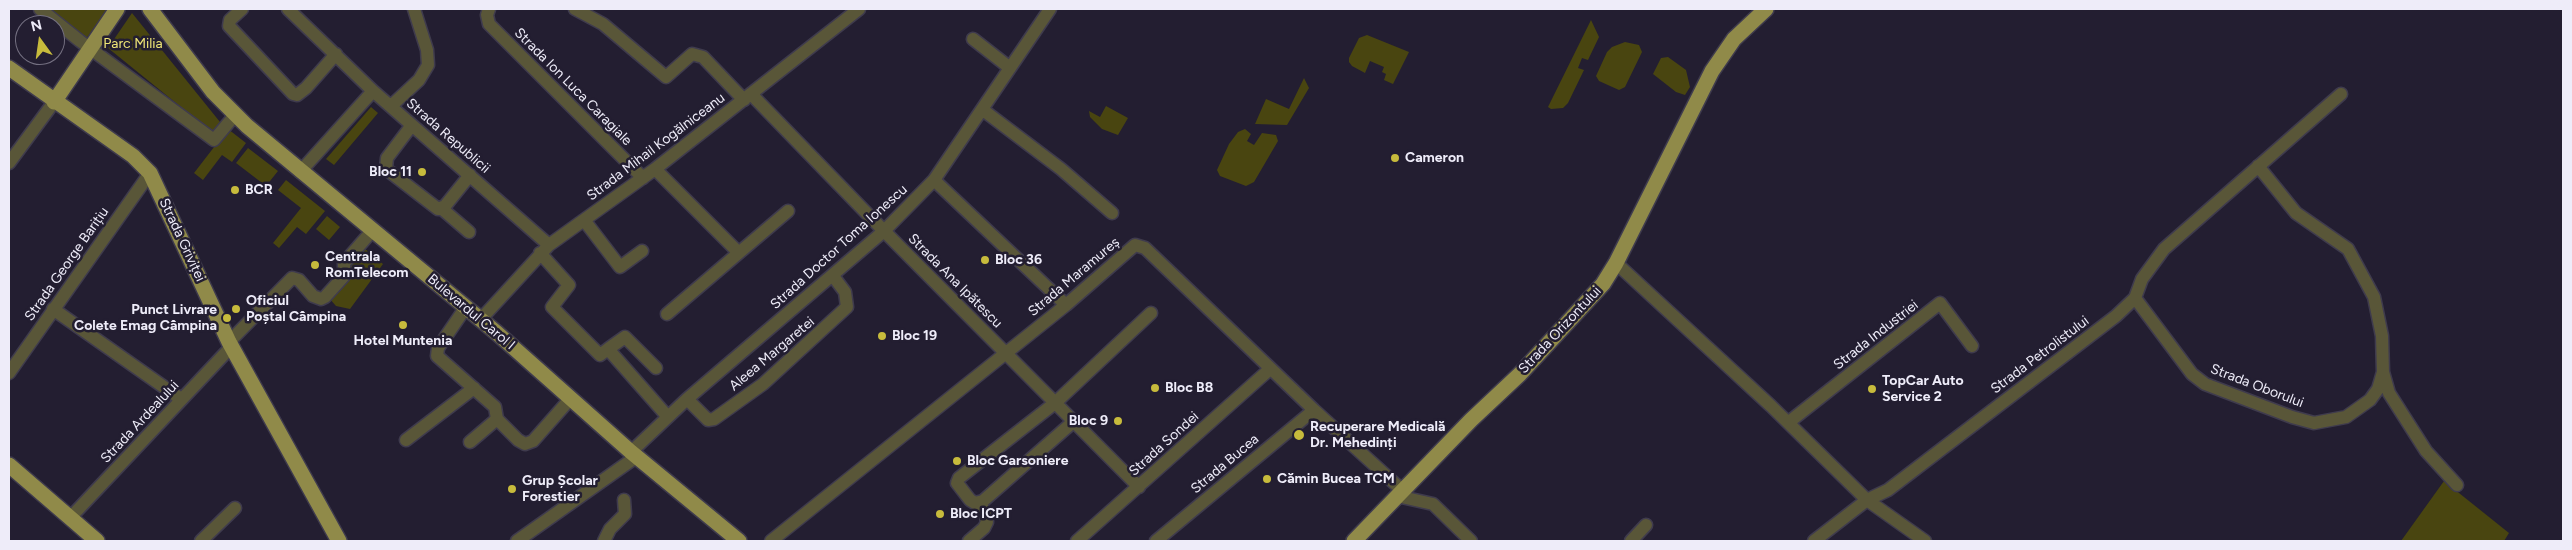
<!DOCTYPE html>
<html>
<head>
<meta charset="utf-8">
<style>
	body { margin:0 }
	#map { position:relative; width:2572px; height:550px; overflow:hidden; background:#231e31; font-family:Figtree,sans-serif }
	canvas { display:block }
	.frame { position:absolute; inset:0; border:10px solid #eeecf9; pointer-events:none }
	.north { position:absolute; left:15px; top:15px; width:50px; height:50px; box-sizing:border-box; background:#231e31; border:1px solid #747081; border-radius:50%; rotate:346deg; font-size:14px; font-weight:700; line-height:20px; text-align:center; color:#eeecf9 }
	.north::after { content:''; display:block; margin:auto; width:18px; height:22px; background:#c7bb3c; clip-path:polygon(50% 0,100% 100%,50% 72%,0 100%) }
</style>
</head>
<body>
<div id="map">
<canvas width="2572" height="550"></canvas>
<div class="frame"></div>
<div class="north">N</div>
</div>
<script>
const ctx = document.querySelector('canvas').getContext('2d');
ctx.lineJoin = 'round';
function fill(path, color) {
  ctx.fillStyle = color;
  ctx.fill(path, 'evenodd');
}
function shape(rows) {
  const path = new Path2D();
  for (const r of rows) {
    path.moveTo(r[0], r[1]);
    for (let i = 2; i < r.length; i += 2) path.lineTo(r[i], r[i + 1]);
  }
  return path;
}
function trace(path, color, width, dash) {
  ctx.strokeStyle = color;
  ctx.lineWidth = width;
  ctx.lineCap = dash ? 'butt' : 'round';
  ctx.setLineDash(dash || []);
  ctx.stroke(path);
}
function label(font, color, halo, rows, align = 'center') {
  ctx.font = font + ' Figtree,sans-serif';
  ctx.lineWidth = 5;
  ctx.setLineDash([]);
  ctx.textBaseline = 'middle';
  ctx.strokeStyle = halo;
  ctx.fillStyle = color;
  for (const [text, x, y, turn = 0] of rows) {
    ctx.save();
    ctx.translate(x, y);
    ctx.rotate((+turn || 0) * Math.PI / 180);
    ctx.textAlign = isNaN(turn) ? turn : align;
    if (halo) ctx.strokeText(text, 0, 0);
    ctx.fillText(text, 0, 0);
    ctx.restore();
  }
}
const green = shape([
	[40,9,108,9,83,43],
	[132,13,220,122,213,133,108,48],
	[1591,20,1599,37,1588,60,1582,58,1578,68,1584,70,1568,103,1563,108,1551,109,1548,107],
	[1367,35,1409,52,1393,84,1384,80,1386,74,1382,72,1384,67,1370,61,1365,73,1352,66,1349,62,1349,58,1359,38],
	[1625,42,1639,45,1642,52,1625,87,1619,90,1599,81,1596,76,1607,52,1612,47],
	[1668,57,1686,70,1690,87,1685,95,1676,92,1653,74,1661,58],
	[1304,78,1309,88,1287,125,1255,124,1266,99,1289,109],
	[1106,106,1128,118,1118,135,1102,129,1090,117,1089,111,1100,117],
	[371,107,378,113,334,165,326,159],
	[228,129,246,143,232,162,222,155,203,180,194,173],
	[1245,129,1251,134,1247,141,1254,145,1262,133,1276,135,1278,141,1254,182,1246,186,1220,176,1217,170,1229,144,1238,132],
	[248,148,278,171,266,186,236,163],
	[286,180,325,211,306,234,297,227,279,248,273,243,301,208,278,190],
	[327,216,340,227,329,240,316,229],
	[364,248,383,264,350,309,336,306,329,298],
	[2444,481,2509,533,2504,541,2401,541]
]);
const minor = shape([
	[40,9,80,41,214,140,235,115],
	[242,9,230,20,229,26,293,94,297,95,306,88,336,54],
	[288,9,373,91,549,245],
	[489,9,487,15,489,24,643,178],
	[575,9,603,24,666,77,692,54,703,57,744,100],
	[973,39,1010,68],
	[751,94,884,231,1139,487],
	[391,106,419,80,428,65,427,50,414,9],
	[983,110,1061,169,1112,213],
	[412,125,387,158,386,168,390,172,438,209,445,206,470,175],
	[9,163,54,102],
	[2258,166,2296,213,2348,249,2374,297,2382,336,2383,372,2389,393,2426,451,2457,485],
	[655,169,738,252],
	[300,172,373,91],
	[934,180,1066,305],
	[441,208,469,232],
	[584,220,620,267,642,251],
	[540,253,569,285,552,307,600,355,608,349,668,417],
	[1616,263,1771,406,1867,500,1925,541],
	[2135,298,2192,374,2205,384,2292,417,2314,423,2346,417,2370,400,2378,389,2383,372],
	[466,307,438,348,437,356,495,407,497,419,518,440,525,444,533,441,571,398],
	[53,309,181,399],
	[667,314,788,211],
	[481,319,549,245,655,169,859,9],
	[229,342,292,278,299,280,313,296,321,299,325,297,344,276,344,263,372,231],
	[608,349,625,337,656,368],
	[9,373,150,173],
	[687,399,708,420,714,419,763,384,847,307,845,292,833,276],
	[1073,422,983,501,975,503,970,500,957,483,959,478,1055,403,1151,313],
	[1789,422,1940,303,1972,346],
	[406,440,474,388],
	[470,442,497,419],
	[631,452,687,399,884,231,934,180,1050,9],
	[1397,496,1433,504,1471,541],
	[70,518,232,346],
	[201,541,235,508],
	[517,541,636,457],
	[604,541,610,529,625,514,624,500],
	[771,541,1066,305,1135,245,1145,248,1314,410,1403,491],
	[969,541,984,528,987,522,985,512,979,502],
	[1077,541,1270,369],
	[1156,541,1314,410],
	[1631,541,1646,525],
	[1814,541,1867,500,1888,490,2116,316,2135,298,2142,279,2164,249,2341,94]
]);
const major = shape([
	[150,9,213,92,247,126,497,333,631,452,739,541],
	[9,68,133,156,150,173,229,342,339,541],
	[54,102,117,9],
	[9,465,97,541],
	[1354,541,1471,420,1520,374,1603,284,1616,263,1712,71,1734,39,1766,9]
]);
const markers = [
	[1395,158,5,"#c7bb3c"],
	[422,172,5,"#c7bb3c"],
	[235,190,5,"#c7bb3c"],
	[985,260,5,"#c7bb3c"],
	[315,265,5,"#c7bb3c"],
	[236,309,5,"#c7bb3c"],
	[227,318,5,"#c7bb3c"],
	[403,325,5,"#c7bb3c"],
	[882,336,5,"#c7bb3c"],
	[1155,388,5,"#c7bb3c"],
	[1872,389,5,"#c7bb3c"],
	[1118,421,5,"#c7bb3c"],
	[1299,435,6,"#c7bb3c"],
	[957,461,5,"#c7bb3c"],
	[1267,479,5,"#c7bb3c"],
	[512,489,5,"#c7bb3c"],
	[940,514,5,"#c7bb3c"]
];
const parkNames = [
	["Parc Milia",133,44]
];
const streetNames = [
	["Strada Ion Luca Caragiale",573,87,45],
	["Strada Republicii",448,136,41],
	["Strada Mihail Kogălniceanu",656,147,-37],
	["Strada Griviței",182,240,65],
	["Strada Doctor Toma Ionescu",839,247,-42],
	["Strada George Barițiu",67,264,-55],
	["Strada Maramureș",1074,277,-40],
	["Strada Ana Ipătescu",955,281,45],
	["Bulevardul Carol I",471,312,40],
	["Strada Orizontului",1560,330,-47],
	["Strada Industriei",1876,335,-38],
	["Aleea Margaretei",772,354,-40],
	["Strada Petrolistului",2040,355,-37],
	["Strada Oborului",2257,386,21],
	["Strada Ardealului",140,422,-47],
	["Strada Sondei",1164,444,-42],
	["Strada Bucea",1225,464,-40]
];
const poiNames = [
	["Cameron",1405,158],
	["Bloc 11",412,172,"right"],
	["BCR",245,190],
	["Centrala",325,257],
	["RomTelecom",325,273],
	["Bloc 36",995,260],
	["Oficiul",246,301],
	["Poștal Câmpina",246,317],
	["Punct Livrare",217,310,"right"],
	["Colete Emag Câmpina",217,326,"right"],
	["Bloc 19",892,336],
	["Hotel Muntenia",403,341,"center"],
	["TopCar Auto",1882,381],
	["Service 2",1882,397],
	["Bloc B8",1165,388],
	["Bloc 9",1108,421,"right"],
	["Recuperare Medicală",1310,427],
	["Dr. Mehedinți",1310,443],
	["Bloc Garsoniere",967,461],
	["Cămin Bucea TCM",1277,479],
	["Grup Școlar",522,481],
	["Forestier",522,497],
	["Bloc ICPT",950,514]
];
fill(green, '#494510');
trace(minor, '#3f3b4d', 15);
trace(major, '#3f3b4d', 18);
trace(minor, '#595638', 12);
trace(major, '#908a49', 15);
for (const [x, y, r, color] of markers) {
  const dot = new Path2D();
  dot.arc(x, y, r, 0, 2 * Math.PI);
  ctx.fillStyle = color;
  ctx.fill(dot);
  trace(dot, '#231e31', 2);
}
label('14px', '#efe576', '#231e31', parkNames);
label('14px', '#eeecf9', '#231e31', streetNames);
label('bold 14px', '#eeecf9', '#231e31', poiNames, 'left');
</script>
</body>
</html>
